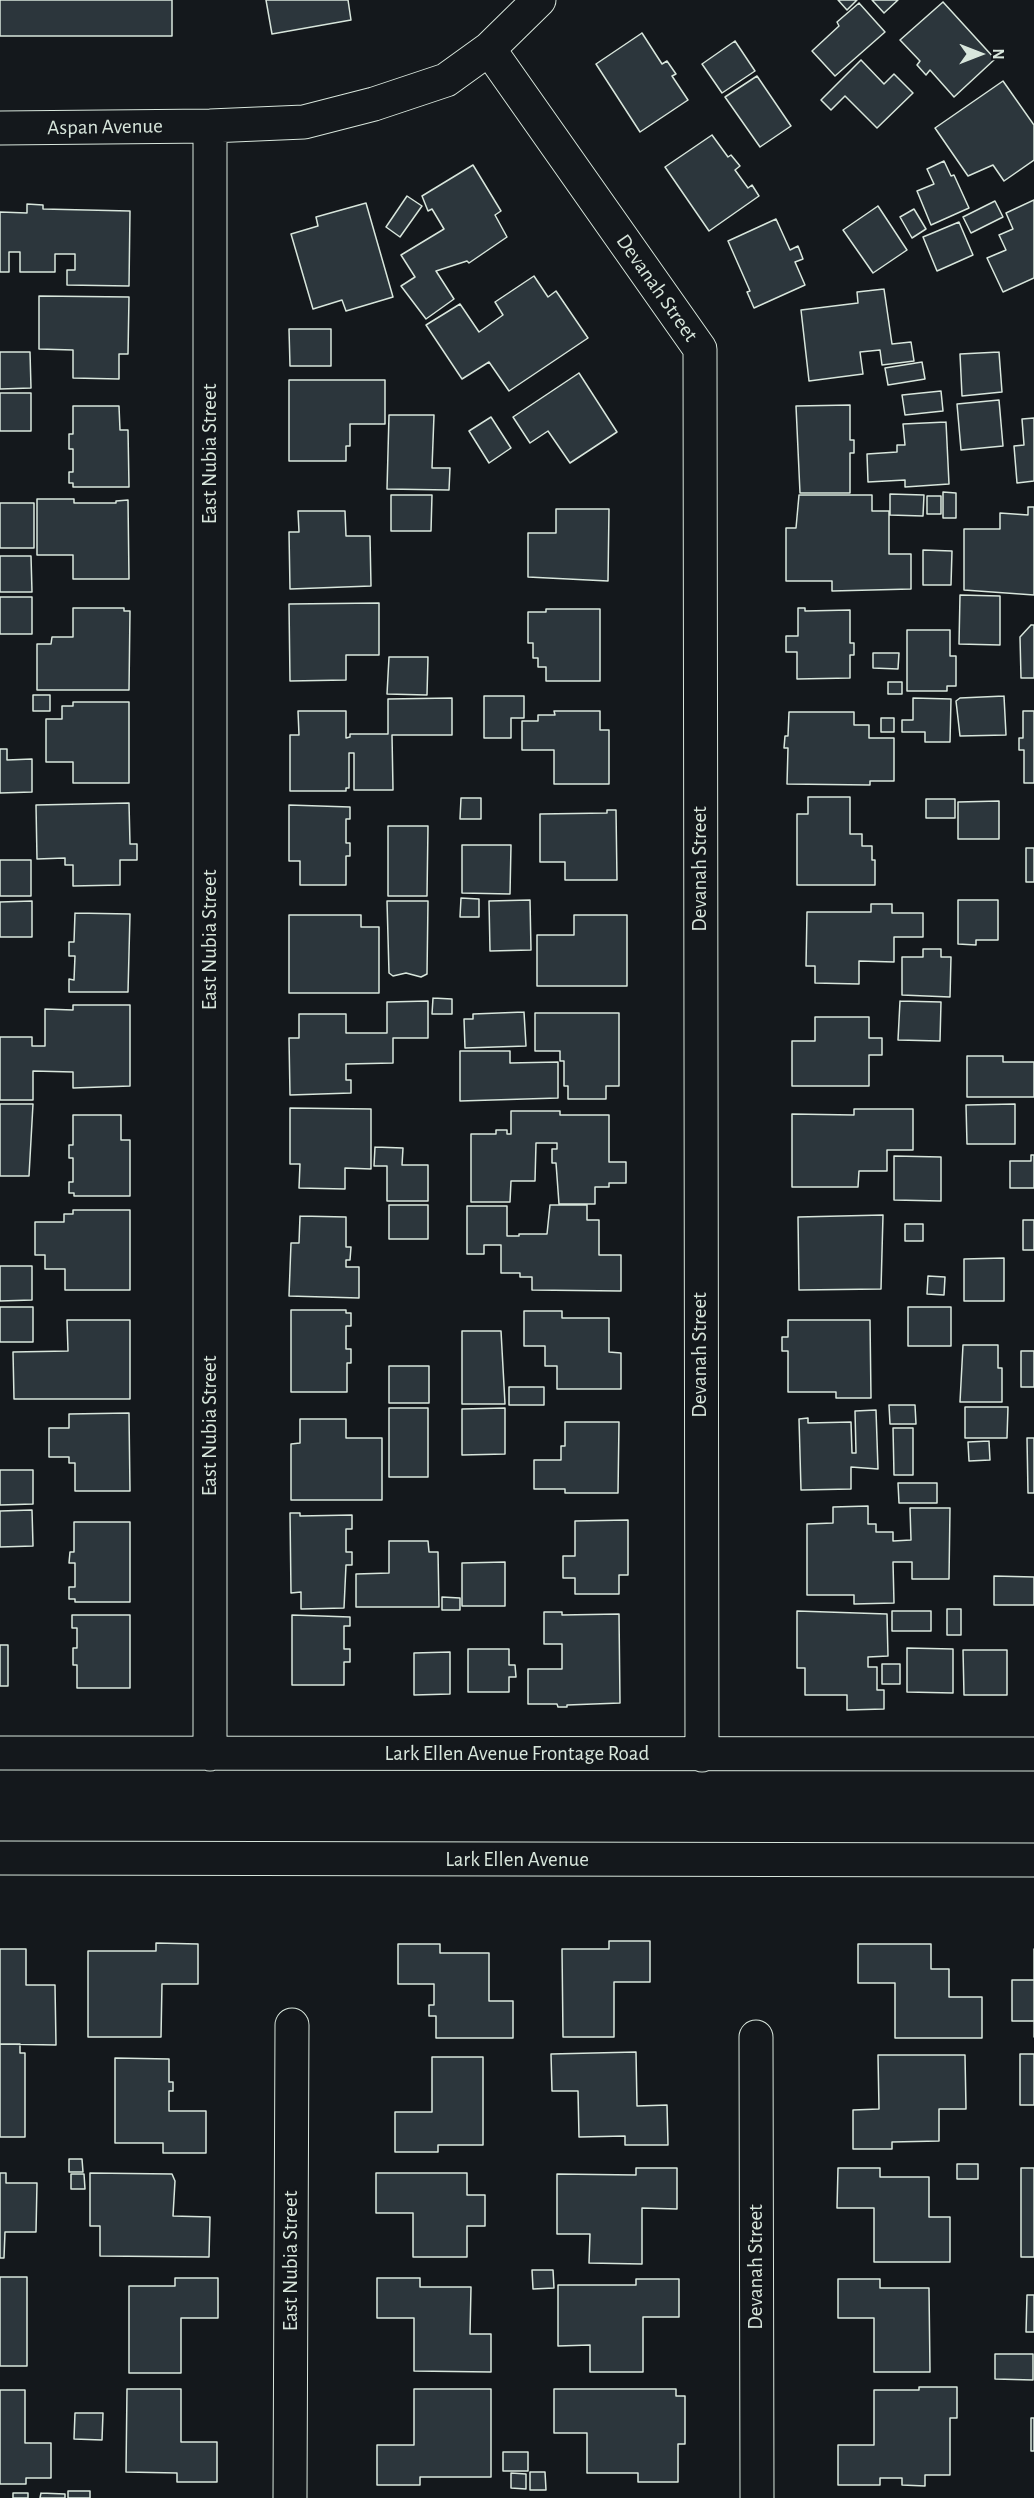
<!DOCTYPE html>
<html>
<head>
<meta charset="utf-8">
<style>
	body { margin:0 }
	#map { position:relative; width:1034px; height:2498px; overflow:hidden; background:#14181c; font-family:"Alegreya Sans",sans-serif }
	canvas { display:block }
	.north { position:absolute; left:950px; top:24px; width:60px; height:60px; -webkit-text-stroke:4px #14181c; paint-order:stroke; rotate:90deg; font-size:16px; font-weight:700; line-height:24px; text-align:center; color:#d8e6dc }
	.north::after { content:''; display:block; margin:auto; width:21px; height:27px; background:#d8e6dc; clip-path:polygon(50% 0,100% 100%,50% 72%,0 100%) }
</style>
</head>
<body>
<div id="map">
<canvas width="1034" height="2498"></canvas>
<div class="north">N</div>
</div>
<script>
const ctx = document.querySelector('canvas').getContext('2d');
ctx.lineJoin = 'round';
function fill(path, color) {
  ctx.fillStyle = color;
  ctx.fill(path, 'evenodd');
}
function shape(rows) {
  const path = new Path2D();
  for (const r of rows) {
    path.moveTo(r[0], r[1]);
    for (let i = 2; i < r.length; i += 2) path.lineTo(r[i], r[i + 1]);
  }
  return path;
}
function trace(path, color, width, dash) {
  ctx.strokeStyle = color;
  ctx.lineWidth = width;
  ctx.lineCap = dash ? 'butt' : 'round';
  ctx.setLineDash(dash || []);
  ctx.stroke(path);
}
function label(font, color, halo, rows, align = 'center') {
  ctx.font = font + ' "Alegreya Sans",sans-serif';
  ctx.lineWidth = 4.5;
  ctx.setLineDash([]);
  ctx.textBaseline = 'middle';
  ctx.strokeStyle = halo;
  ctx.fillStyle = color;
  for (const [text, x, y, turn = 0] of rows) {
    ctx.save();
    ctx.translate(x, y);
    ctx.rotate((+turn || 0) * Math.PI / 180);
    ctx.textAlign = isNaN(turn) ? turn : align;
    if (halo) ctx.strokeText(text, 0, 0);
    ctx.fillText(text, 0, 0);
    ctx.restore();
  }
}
const building = shape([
	[0,0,172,0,172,36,0,36,0,0],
	[266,0,348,0,351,20,272,34,266,0],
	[838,0,857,0,847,10,838,0],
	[872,0,898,0,884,13,872,0],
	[943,2,995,59,954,97,930,70,926,75,917,65,920,61,900,40,943,2],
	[859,3,885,32,835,76,812,51,839,26,837,22,859,3],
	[642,33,662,64,667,61,676,74,672,76,688,100,640,132,596,64,642,33],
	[735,41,755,71,722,93,702,64,735,41],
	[861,60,884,84,894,74,913,93,877,128,845,96,831,110,821,100,861,60],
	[757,76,791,126,760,147,725,97,757,76],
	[1003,81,1034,125,1034,160,1004,181,993,165,968,176,935,128,1003,81],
	[712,135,728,157,731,155,740,166,735,170,748,188,752,185,759,196,709,231,665,167,712,135],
	[944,161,951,176,954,175,969,208,931,225,917,191,934,184,927,169,944,161],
	[473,165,501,211,495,215,507,237,469,263,467,261,436,271,454,299,426,319,401,286,415,277,401,255,444,229,432,209,428,211,422,196,473,165],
	[407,196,422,206,400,237,386,227,407,196],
	[1034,200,1034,278,1003,292,987,258,1006,250,999,235,1013,229,1006,213,1034,200],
	[995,201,1003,217,971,233,963,217,995,201],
	[366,203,393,297,346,311,342,300,313,309,291,234,318,226,316,217,366,203],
	[27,204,43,205,43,209,130,211,129,286,67,285,67,270,75,270,75,254,55,254,55,272,20,272,20,252,9,252,9,272,0,272,0,212,27,213,27,204],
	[878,206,907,250,873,273,843,230,878,206],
	[914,209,926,229,912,238,900,217,914,209],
	[776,219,790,250,798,246,803,259,795,262,805,285,754,308,747,292,750,291,728,241,776,219],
	[959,222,973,255,937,271,923,237,959,222],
	[534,276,548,297,556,291,588,338,509,391,489,362,462,379,426,325,460,304,479,332,503,315,495,302,534,276],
	[884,289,892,344,911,342,914,361,882,365,880,350,860,352,863,374,809,381,801,310,858,303,857,292,884,289],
	[39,296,129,297,128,354,119,354,119,379,73,378,73,350,39,349,39,296],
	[289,329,331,329,331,366,290,366,289,329],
	[0,352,30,352,31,388,0,389,0,352],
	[999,352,1002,392,962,396,960,354,999,352],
	[922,362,925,379,888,385,885,368,922,362],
	[579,373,617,432,570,463,548,431,530,443,513,417,579,373],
	[289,380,385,380,385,424,350,424,350,446,346,446,346,461,289,461,289,380],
	[941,391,943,411,905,415,902,395,941,391],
	[0,393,31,393,31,431,0,431,0,393],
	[999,400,1003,446,961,450,957,404,999,400],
	[850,405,850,440,854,440,854,453,850,453,850,493,800,493,796,406,850,405],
	[73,406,119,406,120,430,128,430,129,487,73,487,73,483,69,483,69,472,73,472,73,449,69,449,69,434,73,434,73,406],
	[389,415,434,415,432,468,450,468,449,490,387,489,389,415],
	[491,417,511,448,489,463,469,431,491,417],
	[1034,418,1034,481,1017,483,1014,446,1024,445,1022,419,1034,418],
	[946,422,949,484,905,487,905,480,868,482,867,454,897,452,897,445,905,445,903,424,946,422],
	[943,492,956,493,956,518,943,518,943,492],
	[890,494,924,495,923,516,890,515,890,494],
	[391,495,432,495,431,531,391,531,391,495],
	[799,495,872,495,872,511,889,511,889,554,911,554,911,589,832,591,832,581,786,581,786,528,796,528,799,495],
	[927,496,941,496,941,514,927,514,927,496],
	[37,499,74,499,74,503,116,503,116,501,128,500,129,579,73,579,73,555,37,555,37,499],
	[0,503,34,503,34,548,0,548,0,503],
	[1028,507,1034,507,1034,595,964,590,964,529,1000,529,1000,513,1028,515,1028,507],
	[556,509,609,509,608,581,528,577,528,533,556,533,556,509],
	[298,511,345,511,346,536,370,536,371,586,290,589,289,532,299,532,298,511],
	[923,550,952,551,951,585,923,585,923,550],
	[0,556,31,556,32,592,0,592,0,556],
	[960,595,1000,596,1000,645,959,644,960,595],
	[0,597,32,597,32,634,0,634,0,597],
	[379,603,379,655,346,655,346,680,290,681,289,604,379,603],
	[73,608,124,608,124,611,130,611,129,690,37,690,37,644,51,644,52,637,73,637,73,608],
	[798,608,805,608,805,611,850,610,850,643,854,643,854,655,850,655,850,678,797,679,797,652,786,652,786,636,798,636,798,608],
	[546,609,600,609,600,681,546,681,546,667,538,667,538,658,533,658,533,643,528,643,528,612,546,612,546,609],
	[1031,625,1034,625,1034,678,1021,678,1020,637,1031,625],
	[907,630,950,630,950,656,956,656,956,686,947,686,947,691,907,691,907,630],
	[873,653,899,653,898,669,873,668,873,653],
	[389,657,428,657,427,695,387,694,389,657],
	[888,682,902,682,902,694,888,694,888,682],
	[33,695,50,695,50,711,33,711,33,695],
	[484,696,524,696,524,718,511,718,511,738,484,738,484,696],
	[1004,696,1006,735,960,736,956,701,960,698,1004,696],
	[452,698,452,735,392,735,393,790,354,790,354,753,349,753,349,788,346,788,346,791,290,791,290,735,299,735,298,711,346,711,346,738,350,737,350,734,388,734,388,699,452,698],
	[913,698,951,699,950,742,925,742,925,732,902,732,902,720,913,720,913,698],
	[73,702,129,702,129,783,73,783,73,762,46,762,46,719,62,719,62,706,73,706,73,702],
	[554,711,600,711,600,730,609,730,609,784,554,784,554,750,522,750,522,721,538,721,538,715,555,715,554,711],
	[1023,711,1034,711,1034,783,1024,783,1024,750,1019,750,1019,738,1023,738,1023,711],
	[789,712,854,712,854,725,869,725,869,738,894,738,894,781,870,781,870,785,787,784,788,748,784,748,785,736,788,736,789,712],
	[881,718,894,718,894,732,881,732,881,718],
	[0,749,7,749,7,760,32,759,32,792,0,793,0,749],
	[808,797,850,797,850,834,862,834,862,846,872,846,872,860,875,860,875,885,797,885,797,814,808,814,808,797],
	[461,798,481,798,481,819,460,819,461,798],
	[926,799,955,799,955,818,926,818,926,799],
	[999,801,999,839,958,839,958,802,999,801],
	[129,803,130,844,137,844,137,860,120,860,120,885,73,886,73,865,65,865,65,858,37,859,36,805,129,803],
	[289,805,350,807,350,819,346,819,346,843,350,843,350,856,346,856,346,885,300,885,300,861,289,861,289,805],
	[607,810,616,810,617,880,565,880,565,862,540,862,540,814,607,813,607,810],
	[388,826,428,826,427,896,388,896,388,826],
	[462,845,511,845,510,894,462,893,462,845],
	[1026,848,1034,848,1034,882,1026,882,1026,848],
	[0,860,31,860,31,896,0,896,0,860],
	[461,898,479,899,479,917,460,917,461,898],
	[530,900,531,950,490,951,489,901,530,900],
	[958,900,998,900,998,940,976,940,976,945,958,944,958,900],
	[32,901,32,937,0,937,0,902,32,901],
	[387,901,428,901,427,974,421,977,406,973,393,976,389,973,387,901],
	[871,904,892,904,892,913,923,913,923,937,894,937,894,962,859,961,859,984,815,983,815,966,806,966,807,912,871,912,871,904],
	[75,913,130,914,128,992,69,992,69,979,74,980,75,956,69,956,69,942,74,942,75,913],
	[289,915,361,915,361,927,379,927,379,993,289,993,289,915],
	[574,915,627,915,627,986,537,986,537,935,574,935,574,915],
	[923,949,941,949,941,957,951,957,950,997,902,995,902,957,923,957,923,949],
	[433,998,452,999,452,1014,432,1014,433,998],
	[428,1001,428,1038,393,1038,393,1063,346,1064,346,1080,351,1080,351,1093,290,1095,289,1038,299,1038,299,1014,346,1014,346,1033,387,1033,387,1002,428,1001],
	[900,1001,941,1002,940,1041,898,1040,900,1001],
	[73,1005,130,1005,130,1086,73,1088,73,1072,33,1071,33,1100,0,1100,0,1037,32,1037,32,1046,45,1046,45,1009,73,1010,73,1005],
	[524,1012,526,1046,465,1048,464,1019,473,1019,473,1014,524,1012],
	[535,1013,619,1013,619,1086,606,1086,606,1099,568,1099,568,1086,564,1086,564,1061,560,1061,560,1051,535,1051,535,1013],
	[815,1017,869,1017,869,1038,882,1038,882,1055,869,1055,869,1086,792,1086,792,1041,815,1041,815,1017],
	[460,1051,510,1051,510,1063,558,1062,558,1098,460,1101,460,1051],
	[967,1056,1003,1056,1003,1062,1034,1062,1034,1097,967,1097,967,1056],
	[0,1104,33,1104,29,1176,0,1176,0,1104],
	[1015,1104,1015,1144,967,1144,966,1105,1015,1104],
	[290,1108,371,1109,371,1169,345,1168,345,1189,299,1188,300,1164,290,1164,290,1108],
	[854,1109,913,1109,913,1150,887,1150,887,1171,859,1171,858,1187,792,1187,792,1114,854,1115,854,1109],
	[511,1111,560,1111,560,1115,609,1115,609,1162,626,1162,626,1183,609,1183,609,1187,595,1187,595,1204,559,1204,556,1163,552,1163,552,1149,557,1149,557,1143,536,1143,535,1181,511,1181,510,1202,471,1202,471,1134,496,1134,496,1130,507,1130,507,1134,511,1134,511,1111],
	[73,1115,121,1115,121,1140,130,1140,130,1196,74,1196,74,1193,69,1193,69,1182,73,1182,73,1158,69,1158,69,1145,73,1145,73,1115],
	[375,1147,403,1148,402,1165,428,1165,428,1201,387,1201,387,1166,374,1166,375,1147],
	[1031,1155,1034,1155,1034,1188,1010,1188,1010,1161,1031,1161,1031,1155],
	[894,1156,941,1157,941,1201,894,1200,894,1156],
	[389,1205,428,1205,428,1239,389,1239,389,1205],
	[550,1205,587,1205,587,1220,599,1220,599,1255,621,1255,621,1291,532,1290,532,1277,520,1277,520,1273,501,1273,501,1245,484,1245,484,1254,467,1254,467,1206,507,1206,507,1236,519,1236,519,1234,547,1234,550,1205],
	[73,1210,130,1210,130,1290,65,1290,65,1269,45,1269,45,1255,35,1255,35,1222,64,1222,64,1214,73,1214,73,1210],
	[883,1215,881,1289,799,1290,798,1217,883,1215],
	[300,1216,346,1217,346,1247,351,1247,350,1260,346,1260,346,1267,359,1267,359,1298,289,1296,291,1243,299,1243,300,1216],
	[1023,1220,1034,1220,1034,1250,1023,1250,1023,1220],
	[905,1224,923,1224,923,1241,905,1241,905,1224],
	[1004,1258,1004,1301,964,1301,964,1259,1004,1258],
	[0,1266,32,1266,32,1300,0,1301,0,1266],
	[928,1276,945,1277,944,1295,927,1294,928,1276],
	[0,1307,33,1307,33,1342,0,1342,0,1307],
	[908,1307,951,1307,951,1346,908,1346,908,1307],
	[291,1310,346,1310,346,1313,351,1313,351,1326,346,1326,346,1349,351,1349,351,1363,347,1363,347,1392,291,1392,291,1310],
	[524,1311,562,1311,562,1318,609,1318,609,1352,621,1353,621,1389,557,1389,557,1366,545,1366,545,1346,524,1346,524,1311],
	[67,1320,130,1320,130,1399,14,1399,13,1352,68,1351,67,1320],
	[788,1320,870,1320,871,1398,836,1398,836,1392,788,1392,788,1351,782,1351,782,1337,788,1337,788,1320],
	[462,1331,501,1331,505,1404,462,1404,462,1331],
	[963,1345,998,1345,998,1368,1002,1368,1002,1402,960,1402,963,1345],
	[1021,1351,1034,1351,1034,1387,1021,1387,1021,1351],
	[389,1366,429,1366,429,1403,389,1403,389,1366],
	[509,1387,544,1387,544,1405,509,1405,509,1387],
	[889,1405,915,1405,916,1424,890,1424,889,1405],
	[965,1407,1008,1407,1007,1438,965,1438,965,1407],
	[389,1408,428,1408,428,1477,389,1477,389,1408],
	[505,1408,505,1454,462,1455,462,1409,505,1408],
	[876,1410,878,1469,851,1467,851,1489,801,1490,799,1419,808,1418,808,1423,851,1422,852,1453,856,1453,855,1411,876,1410],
	[129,1413,130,1491,75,1491,75,1463,69,1463,69,1457,49,1457,49,1428,69,1428,69,1414,129,1413],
	[300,1419,346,1419,346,1438,382,1438,382,1500,291,1500,291,1444,300,1443,300,1419],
	[565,1422,619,1422,618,1493,565,1493,565,1489,534,1489,534,1460,561,1460,561,1446,565,1446,565,1422],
	[893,1428,913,1428,913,1475,894,1475,893,1428],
	[1027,1438,1034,1438,1034,1493,1028,1493,1027,1438],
	[989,1441,990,1460,969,1461,968,1442,989,1441],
	[0,1470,33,1470,33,1504,0,1505,0,1470],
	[898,1483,937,1483,937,1503,899,1503,898,1483],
	[868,1506,868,1524,876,1524,876,1532,893,1532,893,1541,911,1540,910,1508,950,1508,949,1579,912,1579,912,1562,893,1562,894,1603,854,1604,854,1595,807,1595,807,1524,833,1523,833,1507,868,1506],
	[32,1510,33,1546,0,1547,0,1511,32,1510],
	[290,1513,300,1513,300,1516,352,1515,352,1529,346,1529,346,1552,352,1552,352,1565,346,1565,344,1608,301,1609,301,1592,291,1593,290,1513],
	[628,1520,628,1575,619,1575,619,1594,575,1594,575,1578,563,1578,563,1556,575,1556,575,1521,628,1520],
	[74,1522,130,1522,130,1602,75,1602,75,1599,69,1599,69,1587,75,1587,75,1563,69,1563,70,1552,74,1552,74,1522],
	[389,1541,428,1541,429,1552,438,1552,439,1607,356,1607,356,1574,389,1573,389,1541],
	[505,1562,505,1606,462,1606,462,1563,505,1562],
	[994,1576,1034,1577,1034,1605,994,1605,994,1576],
	[442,1597,460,1598,460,1610,442,1610,442,1597],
	[947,1609,961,1609,961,1635,947,1635,947,1609],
	[797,1611,887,1614,888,1656,868,1657,868,1667,877,1667,877,1690,884,1690,884,1709,847,1710,847,1695,805,1695,805,1668,797,1668,797,1611],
	[892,1611,931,1611,931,1631,892,1631,892,1611],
	[544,1612,562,1612,562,1615,619,1614,620,1703,567,1705,567,1707,558,1707,557,1704,528,1704,528,1669,562,1669,562,1644,544,1644,544,1612],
	[72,1615,130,1615,130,1688,77,1688,77,1665,73,1665,73,1648,77,1648,77,1628,72,1628,72,1615],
	[292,1615,350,1617,350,1626,344,1626,344,1649,350,1649,350,1662,344,1662,344,1685,292,1685,292,1615],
	[0,1645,8,1645,8,1686,0,1686,0,1645],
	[907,1648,953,1649,953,1693,907,1692,907,1648],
	[468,1649,509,1649,509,1665,515,1665,516,1677,509,1677,509,1692,468,1692,468,1649],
	[963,1650,1007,1650,1007,1695,964,1695,963,1650],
	[450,1652,450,1694,414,1695,414,1653,450,1652],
	[882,1664,900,1664,900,1684,882,1684,882,1664],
	[609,1941,650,1941,650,1982,614,1982,614,2037,563,2037,562,1949,609,1949,609,1941],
	[156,1943,198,1944,198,1984,162,1984,161,2037,88,2037,88,1951,156,1951,156,1943],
	[398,1944,440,1944,440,1953,489,1953,489,2001,513,2001,513,2038,436,2038,436,2016,429,2016,429,2005,434,2005,434,1984,398,1984,398,1944],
	[858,1944,931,1944,931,1969,949,1969,949,1997,982,1997,982,2038,895,2038,895,1983,858,1983,858,1944],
	[0,1949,26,1949,26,1985,55,1985,56,2045,0,2044,0,1949],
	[1034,1949,1034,2037,1034,2021,1012,2021,1012,1980,1034,1980,1034,1949],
	[0,2044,20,2044,20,2053,25,2053,25,2137,0,2137,0,2044],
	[636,2052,637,2106,667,2105,668,2145,625,2145,625,2136,579,2137,578,2091,552,2091,551,2054,636,2052],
	[1020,2054,1034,2054,1034,2105,1020,2105,1020,2054],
	[878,2055,965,2055,966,2109,939,2109,939,2141,892,2142,892,2149,853,2149,853,2110,879,2109,878,2055],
	[432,2057,483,2057,483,2145,438,2145,438,2152,395,2152,395,2112,432,2112,432,2057],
	[115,2058,169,2059,169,2082,173,2082,173,2091,169,2091,169,2111,206,2111,206,2153,163,2153,163,2143,115,2143,115,2058],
	[69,2159,82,2159,83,2172,69,2172,69,2159],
	[957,2164,978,2164,978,2179,957,2179,957,2164],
	[636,2168,677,2168,677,2209,642,2208,642,2264,589,2263,590,2234,557,2234,557,2174,636,2175,636,2168],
	[838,2168,880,2168,880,2177,929,2177,929,2217,950,2217,950,2262,874,2262,874,2208,837,2208,838,2168],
	[1021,2168,1034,2168,1034,2257,1021,2257,1021,2168],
	[0,2173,6,2173,6,2183,37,2183,36,2232,5,2232,4,2258,0,2258,0,2173],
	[90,2173,172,2174,175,2181,173,2216,210,2217,209,2257,100,2256,100,2226,90,2226,90,2173],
	[376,2173,467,2173,467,2195,485,2195,485,2226,467,2226,467,2257,413,2257,413,2213,376,2213,376,2173],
	[71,2174,84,2174,85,2189,71,2189,71,2174],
	[532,2270,553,2270,554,2288,533,2289,532,2270],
	[0,2277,27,2277,27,2366,0,2366,0,2277],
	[175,2278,218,2278,218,2318,181,2318,181,2373,129,2373,129,2286,175,2286,175,2278],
	[377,2278,420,2278,420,2287,471,2287,470,2334,491,2334,491,2372,414,2371,414,2318,377,2318,377,2278],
	[636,2279,679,2279,679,2317,643,2317,643,2372,590,2372,590,2345,558,2346,558,2285,636,2285,636,2279],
	[838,2279,880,2279,880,2288,929,2288,930,2372,874,2372,874,2318,838,2318,838,2279],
	[1027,2295,1034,2295,1034,2332,1026,2332,1027,2295],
	[995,2354,1033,2354,1033,2380,995,2379,995,2354],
	[919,2387,957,2387,957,2418,950,2418,950,2475,925,2475,925,2486,902,2485,902,2478,880,2478,880,2485,838,2485,838,2445,874,2445,874,2390,919,2390,919,2387],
	[127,2389,181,2389,181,2442,217,2442,217,2482,177,2482,177,2473,126,2472,127,2389],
	[414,2389,491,2389,491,2477,420,2477,420,2485,377,2485,377,2445,414,2445,414,2389],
	[554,2389,676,2389,676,2396,685,2396,685,2444,678,2444,678,2482,638,2482,638,2473,587,2473,587,2433,554,2433,554,2389],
	[0,2390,25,2390,25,2443,51,2443,51,2478,26,2478,26,2484,0,2484,0,2390],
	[75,2413,103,2413,102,2440,74,2439,75,2413],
	[1031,2418,1034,2418,1034,2451,1031,2451,1031,2418],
	[503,2452,528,2452,528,2471,503,2471,503,2452],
	[530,2472,545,2472,546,2490,530,2490,530,2472],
	[511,2473,526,2474,526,2489,511,2488,511,2473],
	[68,2491,90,2491,90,2498,68,2498,68,2491],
	[13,2493,28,2493,28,2498,13,2498,13,2493],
	[41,2493,65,2494,65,2498,40,2498,41,2493]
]);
const minor = shape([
	[489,49,700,349,702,1755],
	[0,128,210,126,304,122,374,104,446,80,489,49,539,0],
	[0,1753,1034,1754],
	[210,1754,210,126],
	[0,1858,1034,1860],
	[756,2037,757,2498],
	[290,2498,292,2025]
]);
const streetNames = [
	["Aspan Avenue",105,127,-1],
	["Devanah Street",657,288,55],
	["East Nubia Street",210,454,-90],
	["Devanah Street",700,869,-90],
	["East Nubia Street",210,940,-90],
	["Devanah Street",700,1355,-90],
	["East Nubia Street",210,1426,-90],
	["Lark Ellen Avenue Frontage Road",517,1754],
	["Lark Ellen Avenue",517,1860],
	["East Nubia Street",291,2261,-90],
	["Devanah Street",756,2267,-90]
];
fill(building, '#2c363c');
trace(building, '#d8e6dc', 1.5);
trace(minor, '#d8e6dc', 35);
trace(minor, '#14181c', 33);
label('21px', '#d8e6dc', '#14181c', streetNames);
</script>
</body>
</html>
